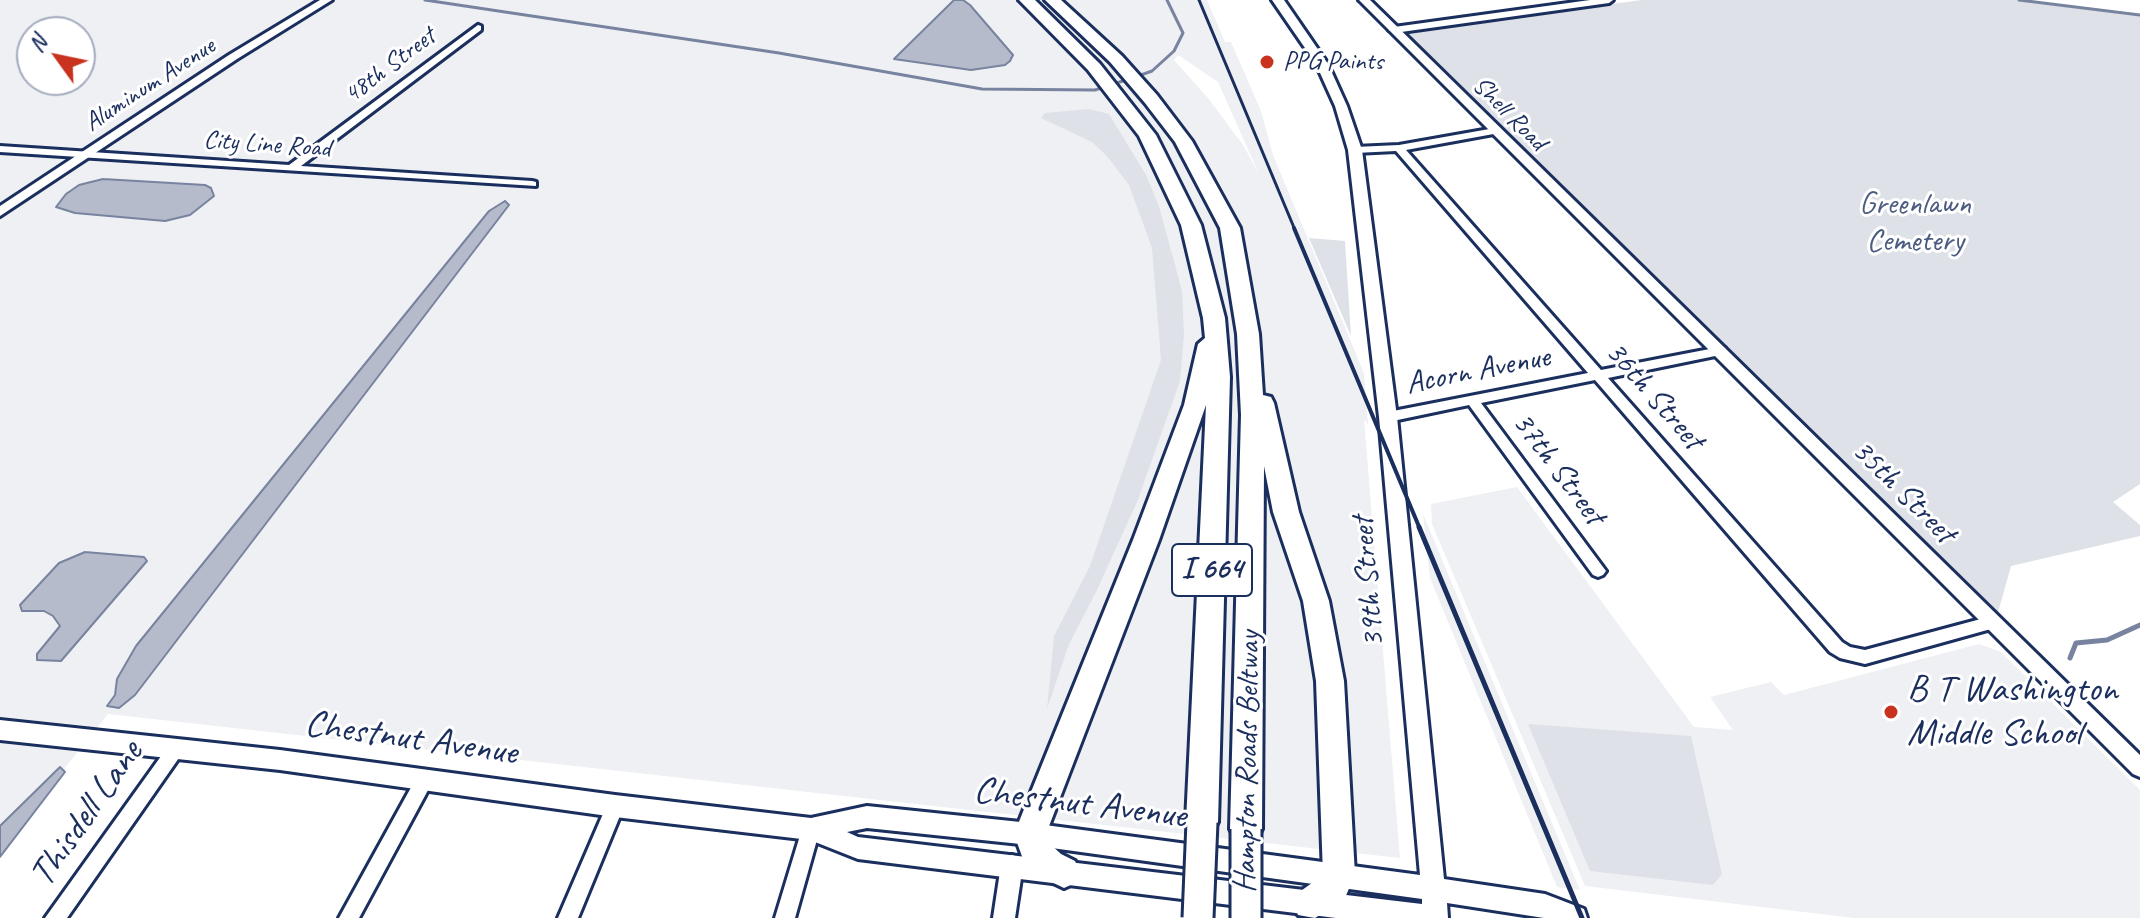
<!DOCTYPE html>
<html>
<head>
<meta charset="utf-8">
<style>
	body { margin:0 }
	#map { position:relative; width:2140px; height:918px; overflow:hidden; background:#fff; font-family:Caveat,sans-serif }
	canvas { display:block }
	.north { position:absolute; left:16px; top:16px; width:80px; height:80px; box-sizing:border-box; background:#fff; border:2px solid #a4acbf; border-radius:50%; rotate:303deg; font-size:22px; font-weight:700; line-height:32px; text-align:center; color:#1b2f5e }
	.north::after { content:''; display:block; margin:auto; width:28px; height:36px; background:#c8321e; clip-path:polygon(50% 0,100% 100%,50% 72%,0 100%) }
</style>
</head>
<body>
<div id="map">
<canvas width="2140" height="918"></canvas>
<div class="north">N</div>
</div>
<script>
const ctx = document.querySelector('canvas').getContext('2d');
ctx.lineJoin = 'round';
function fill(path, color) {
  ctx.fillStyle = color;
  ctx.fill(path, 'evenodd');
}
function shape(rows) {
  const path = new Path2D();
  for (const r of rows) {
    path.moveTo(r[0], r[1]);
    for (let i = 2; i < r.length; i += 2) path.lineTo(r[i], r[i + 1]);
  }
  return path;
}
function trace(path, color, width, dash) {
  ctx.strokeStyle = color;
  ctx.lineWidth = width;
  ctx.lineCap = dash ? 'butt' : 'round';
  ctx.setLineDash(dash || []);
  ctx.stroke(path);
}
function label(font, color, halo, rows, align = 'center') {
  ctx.font = font + ' Caveat,sans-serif';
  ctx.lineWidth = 6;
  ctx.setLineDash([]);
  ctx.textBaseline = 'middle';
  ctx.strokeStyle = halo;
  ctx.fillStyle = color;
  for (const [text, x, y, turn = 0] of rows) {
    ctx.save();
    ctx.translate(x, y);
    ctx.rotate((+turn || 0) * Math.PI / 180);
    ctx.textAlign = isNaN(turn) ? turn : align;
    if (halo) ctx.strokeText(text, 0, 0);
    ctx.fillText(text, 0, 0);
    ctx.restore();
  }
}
const built = shape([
	[0,0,1207,0,1225,42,1231,42,1261,111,1273,155,1364,373,1368,425,1364,419,1400,858,108,714,0,849],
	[32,32,80,32,80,80,32,80],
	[1178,55,1218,82,1259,174,1243,145,1208,98,1174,60],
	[1517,487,1694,727,1733,730,1710,697,1771,682,1784,695,1979,644,2001,652,2140,790,2140,918,1854,918,1585,886,1432,524,1431,504],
	[1423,514,1580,890,1557,887,1430,578]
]);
const green = shape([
	[1642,0,2019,0,2140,15,2140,484,2113,502,2140,525,2140,536,2011,566,1997,616,1401,32],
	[1089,109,1109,114,1146,175,1159,206,1182,291,1184,335,1180,381,1137,502,1097,590,1069,644,1047,709,1054,636,1090,566,1161,360,1152,248,1129,185,1107,156,1092,142,1041,118,1045,113],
	[1309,238,1345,241,1351,336],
	[1528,724,1691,736,1722,874,1713,885,1590,871]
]);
const water = shape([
	[954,0,963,0,970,5,1013,55,1010,61,1005,65,971,70,894,59,954,0],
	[103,179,205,185,211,188,214,196,190,215,165,221,75,213,56,207,66,194,79,185,103,179],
	[505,201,509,205,135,695,119,708,107,706,115,695,117,679,136,646,489,211,505,201],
	[85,552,144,557,147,561,61,661,37,660,37,654,60,626,53,616,44,611,22,611,20,605,59,563,85,552],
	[60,767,65,772,0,857,0,826,60,767]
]);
const streamFar1 = shape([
	[425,0,779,53,982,89,1095,90,1129,79],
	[2019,0,2140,15],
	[1138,76,1152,71,1174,51,1183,33,1167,0]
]);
const stream = shape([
	[2070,658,2076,643,2107,640,2140,625]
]);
const minor = shape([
	[1590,0,1613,0,1609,3,1394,33,1389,30,1394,27,1590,0],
	[478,25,481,26,481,30,301,166,532,181,536,182,536,186,0,152,0,146,289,165,478,25],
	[1495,128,1500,131,1499,133,1406,150,1601,370,1720,347,1725,348,1726,351,1720,355,1608,378,1842,642,1850,647,1865,650,1992,616,1998,617,2000,622,1998,627,1865,664,1840,658,1830,652,1595,380,1481,403,1603,567,1606,571,1603,575,1598,577,1593,575,1469,405,1388,422,1383,420,1381,417,1383,414,1388,412,1588,373,1396,151,1355,153,1350,150,1355,147,1399,145,1495,128],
	[175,742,181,745,184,750,181,755,67,918,45,918,169,745,175,742],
	[425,771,431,773,434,779,359,918,339,918,419,773,425,771],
	[615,798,621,800,624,806,578,918,558,918,609,800,615,798],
	[811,820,817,823,820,829,795,918,775,918,802,829,805,823,811,820]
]);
const tertiary = shape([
	[320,0,332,0,237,59,0,216,0,206,229,55,320,0],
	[1359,0,1370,0,2140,755,2140,777,2133,774,1359,0],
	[1012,855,1020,858,1023,865,1015,918,993,918,1001,865,1004,858,1012,855]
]);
const secondary = shape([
	[1272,0,1284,0,1328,64,1347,106,1362,150,1397,417,1444,879,1545,894,1584,909,1587,918,1544,918,1447,903,1448,918,1336,918,858,859,810,840,615,817,280,770,0,740,0,720,280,750,615,795,811,818,867,806,1030,823,1420,875,1379,417,1348,150,1335,106,1316,64,1272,0],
	[867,828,1030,845,1422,899,1422,904,858,837,847,832,867,828]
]);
const motorway = shape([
	[1019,0,1035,0,1100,64,1156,135,1201,225,1225,318,1230,377,1218,822,1213,832,1202,837,1191,832,1186,822,1206,405,1159,540,1046,834,1048,842,1061,854,1075,861,1080,872,1075,883,1064,888,1039,876,1024,862,1014,834,1133,540,1184,405,1198,344,1205,338,1203,318,1181,225,1139,136,1088,70,1019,0],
	[1045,0,1061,0,1122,56,1157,95,1192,141,1240,228,1259,334,1263,395,1271,397,1274,403,1299,512,1329,601,1344,681,1355,875,1344,900,1315,918,1298,915,1294,904,1298,893,1323,875,1316,681,1303,601,1273,512,1264,466,1262,829,1257,839,1246,844,1235,839,1230,829,1241,415,1237,334,1220,228,1175,142,1145,103,1110,62,1045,0]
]);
const railFar2 = shape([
	[1199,0,1295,230]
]);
const railFar1 = shape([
	[1294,228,1420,529]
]);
const rail = shape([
	[1419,527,1582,918]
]);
const motorwayBridge = shape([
	[1246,829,1246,918],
	[1198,918,1202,822]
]);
const markers = [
	[1267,62,8,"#c8321e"],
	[1891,712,8,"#c8321e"]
];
const farPoinames = [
	["PPG Paints",1283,62]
];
const farStreetnames = [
	["48th Street",390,66,-37],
	["Aluminum Avenue",150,85,-33],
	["Shell Road",1509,114,45],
	["City Line Road",267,145,4]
];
const shields = [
	[1212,570,80]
];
const shieldNames = [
	["I 664",1212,570]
];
const parkNames = [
	["Greenlawn",1915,205],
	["Cemetery",1915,242]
];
const streetNames = [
	["Acorn Avenue",1478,371,-11],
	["36th Street",1654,396,49],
	["37th Street",1558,469,53],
	["35th Street",1903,492,45],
	["39th Street",1369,582,-95],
	["Hampton Roads Beltway",1248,762,-89]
];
const nearPoinames = [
	["B T Washington",1907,690],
	["Middle School",1907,734]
];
const nearStreetnames = [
	["Chestnut Avenue",411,739,8],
	["Chestnut Avenue",1080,804,7],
	["Thisdell Lane",87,814,-55]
];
fill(built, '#eff0f4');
fill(green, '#dee1e7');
fill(water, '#b5bbca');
trace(water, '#77839f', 2);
trace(streamFar1, '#77839f', 3);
trace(stream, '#77839f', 5);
trace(minor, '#1b2f5e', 6);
trace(tertiary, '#1b2f5e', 6);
trace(secondary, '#1b2f5e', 6);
trace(motorway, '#1b2f5e', 6);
fill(minor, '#fff');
fill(tertiary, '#fff');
fill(secondary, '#fff');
fill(motorway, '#fff');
trace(railFar2, '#1b2f5e', 3);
trace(railFar1, '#1b2f5e', 4);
trace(rail, '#1b2f5e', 5);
trace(motorwayBridge, '#1b2f5e', 35, []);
trace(motorwayBridge, '#fff', 29);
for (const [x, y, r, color] of markers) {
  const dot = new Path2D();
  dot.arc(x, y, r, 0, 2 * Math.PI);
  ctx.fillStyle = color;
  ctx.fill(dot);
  trace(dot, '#fff', 3);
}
label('26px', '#1b2f5e', '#fff', farPoinames, 'left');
label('26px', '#1b2f5e', '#fff', farStreetnames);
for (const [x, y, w] of shields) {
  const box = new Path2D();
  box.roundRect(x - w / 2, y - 26, w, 52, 6);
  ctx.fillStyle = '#fff';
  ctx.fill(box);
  trace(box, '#1b2f5e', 2);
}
label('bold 30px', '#1b2f5e', null, shieldNames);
label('32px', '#4c5c80', '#fff', parkNames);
label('32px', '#1b2f5e', '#fff', streetNames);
label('38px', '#1b2f5e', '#fff', nearPoinames, 'left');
label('38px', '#1b2f5e', '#fff', nearStreetnames);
</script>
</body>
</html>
